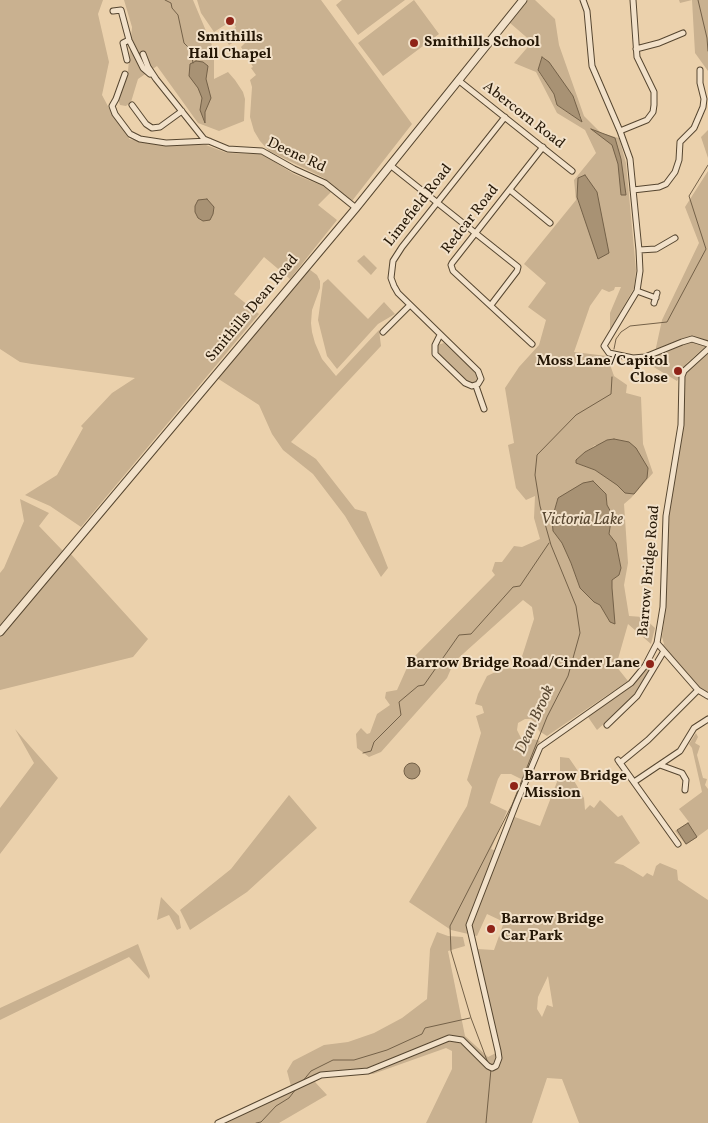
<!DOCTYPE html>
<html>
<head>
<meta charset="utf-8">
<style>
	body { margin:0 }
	canvas { display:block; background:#ebd1ac }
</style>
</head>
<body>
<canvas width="708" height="1123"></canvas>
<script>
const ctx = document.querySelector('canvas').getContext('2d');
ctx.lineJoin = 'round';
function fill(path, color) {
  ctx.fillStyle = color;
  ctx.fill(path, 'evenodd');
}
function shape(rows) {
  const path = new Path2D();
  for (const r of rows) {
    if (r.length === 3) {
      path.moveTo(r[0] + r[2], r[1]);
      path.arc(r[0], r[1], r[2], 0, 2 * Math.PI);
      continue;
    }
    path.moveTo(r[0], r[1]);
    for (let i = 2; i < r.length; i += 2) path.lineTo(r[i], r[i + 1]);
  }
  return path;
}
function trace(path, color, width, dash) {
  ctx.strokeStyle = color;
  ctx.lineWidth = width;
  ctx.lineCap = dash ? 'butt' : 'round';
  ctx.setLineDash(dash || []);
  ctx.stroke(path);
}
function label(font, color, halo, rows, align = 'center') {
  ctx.font = font + ' Vollkorn,serif';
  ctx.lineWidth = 4;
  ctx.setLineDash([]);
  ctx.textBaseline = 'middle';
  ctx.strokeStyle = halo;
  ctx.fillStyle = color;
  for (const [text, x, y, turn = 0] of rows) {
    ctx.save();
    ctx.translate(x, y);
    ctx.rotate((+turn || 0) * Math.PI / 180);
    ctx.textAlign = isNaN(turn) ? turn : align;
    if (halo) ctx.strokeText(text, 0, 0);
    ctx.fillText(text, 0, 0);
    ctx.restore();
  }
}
const green = shape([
	[0,0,103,0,98,14,109,62,102,95,110,110,128,134,129,139,152,144,206,145,227,153,262,154,294,174,323,186,331,192,318,205,337,220,290,279,264,257,234,294,259,314,81,527,50,506,25,495,57,475,83,428,81,426,112,393,135,378,32,364,20,362,0,349],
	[124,0,193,0,214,50,214,79,228,72,235,80,243,92,245,99,244,121,219,131,198,123,157,66,138,79,131,102,126,106,120,105,118,99,128,71,132,27],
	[197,0,321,0,412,124,352,201,324,178,269,151,260,141,254,131,250,117,252,87,250,80,256,75,251,68,253,67,249,60,251,58,250,55,247,57,241,47,245,43,241,38,229,45,223,35,236,27,230,17,226,19,228,23,214,32,201,13],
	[342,0,405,0,358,35,336,5],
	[414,0,439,34,383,76,358,43],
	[528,0,535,0,555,19,559,45,584,116,601,133,619,138,626,163,636,270,634,288,610,330,610,313,621,287,615,287,614,290,609,292,602,289,590,306,574,352,607,356,614,376,627,385,626,393,641,397,643,444,653,473,631,498,624,504,628,563,624,585,629,616,643,617,655,628,651,644,628,624,616,666,628,681,547,736,539,731,536,724,531,719,525,719,518,723,517,730,521,738,533,739,540,741,523,780,511,774,501,774,498,779,490,803,507,811,491,849,501,853,512,816,540,826,560,774,560,757,569,758,578,771,573,779,584,798,585,810,590,805,594,808,600,800,618,817,622,815,640,843,614,863,623,865,643,877,647,873,653,876,656,866,660,863,677,870,678,880,708,900,708,1123,579,1123,562,1079,547,1078,532,1123,426,1123,452,1069,452,1051,446,1048,373,1074,324,1072,315,1082,327,1095,279,1123,224,1123,292,1090,287,1071,293,1061,324,1045,348,1042,374,1033,402,1018,427,999,430,949,437,932,448,936,463,937,465,946,448,951,465,1036,488,1057,500,1051,477,949,494,950,504,922,487,914,477,936,451,930,409,902,467,806,472,787,467,780,481,733,476,716,484,713,482,706,475,704,478,694,487,676,504,668,518,669,534,619,532,607,523,600,454,662,447,678,381,752,369,757,357,748,356,734,361,728,367,734,370,733,377,714,390,705,385,698,386,692,397,690,410,661,495,575,492,571,495,562,502,562,514,546,522,547,540,539,534,518,535,496,526,500,516,488,508,445,514,443,505,388,519,367,539,345,546,320,528,307,546,283,524,264,576,200,574,180,596,153,585,130,557,113,536,72,514,63,532,42,510,23],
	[542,57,573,96,577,111,581,116,582,122,557,105,554,94,538,71],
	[595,445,647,478,634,494,595,470,578,464,576,460],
	[606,494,607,505,612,514,609,534,616,543,621,568,619,575,612,579,610,622,600,605,580,588,571,563,562,543,553,531,552,519,558,497],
	[548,976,553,1007,547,1005,542,1017,537,1009,538,997],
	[679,0,708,0,708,71,695,53,692,0,680,3],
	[708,130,708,158,701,137],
	[708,171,708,344,687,363,677,381,652,366,662,320,699,243,685,207],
	[364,255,377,268,371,275,357,261],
	[309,269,317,275,320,281,320,288,312,310,311,323,312,332,315,343,322,359,336,376,379,330,381,346,291,442,316,459,355,509,366,512,388,568,381,577,345,516,313,474,283,450,272,434,259,405,217,378],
	[328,279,368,319,384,302,395,314,378,324,337,369,327,356,318,320,323,283],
	[444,343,476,373,478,377,475,383,471,384,467,382,437,353,437,345],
	[708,350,708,695,698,690,660,647,664,644,662,637,665,613,668,517,681,425,682,376],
	[20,499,49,513,39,526,63,551,0,626,0,573,4,568,24,521],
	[70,553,148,639,133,657,0,690,0,636],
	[653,663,641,685,629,701,597,730,588,717,632,685],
	[15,729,58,778,0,854,0,808,34,763],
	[696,733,698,737,695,743,700,746,697,755,703,778,707,779,705,785,708,789,708,829,686,845,675,831,689,822,679,809,702,792,692,748,689,744],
	[289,795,317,828,247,892,190,930,180,910,231,869],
	[161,897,179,916,181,928,177,930,169,915,157,920],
	[138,944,150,976,149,979,129,957,0,1020,0,1008]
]);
const water = shape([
	[542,57,549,62,573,96,582,122,557,105,554,94,538,70,542,57],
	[196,61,203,62,208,66,206,79,211,98,205,112,205,123,200,110,202,98,198,88,189,76,190,64,196,61],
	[591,129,615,138,621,159,626,195,621,195,618,164,612,145,591,129],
	[585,175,597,192,609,253,598,259,577,197,578,178,585,175],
	[207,199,214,207,213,214,210,220,203,221,198,218,195,212,195,206,198,200,207,199],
	[614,439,629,442,636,448,648,468,647,478,634,494,625,493,617,485,595,470,576,463,576,460,585,452,607,440,614,439],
	[593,481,606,494,607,505,612,514,609,534,616,543,621,568,619,575,612,580,612,588,615,624,610,622,600,605,594,602,580,588,571,563,562,543,553,531,552,519,558,498,583,483,593,481],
	[412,771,8],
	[688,823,697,837,686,844,677,830,688,823]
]);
const stream = shape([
	[165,0,171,3,172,8,178,15,184,43,191,50,193,63],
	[698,0,707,38,708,51],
	[614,349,616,339,621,332,630,326,667,322,706,249,689,196,708,165],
	[363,753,371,751,374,742,401,715,399,702,418,686,424,685,459,635,471,634,513,587,520,586,549,543],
	[488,1063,471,1018,451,951,450,926,512,805,547,717,568,676,580,633,576,606,551,545,540,506,535,475,537,455,576,415,611,394,612,377],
	[302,1082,311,1071,333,1060,354,1060,387,1050,422,1034,425,1028,470,1018],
	[256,1123,261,1122,276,1106,289,1098,296,1089],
	[486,1123,491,1069]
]);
const minor = shape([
	[583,0,587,11,592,66,620,131,630,159,639,250,640,271,637,291,604,346,609,353,633,358,645,357,682,342,692,339,708,344],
	[113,11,121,10,129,40,143,68,150,74],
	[636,49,659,43,683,33],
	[143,54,148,67,156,79,204,139,228,149,262,151,294,169,325,183,356,208],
	[127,60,123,43,129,40],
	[125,74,116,99,112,106,115,114,130,134,140,139,166,143,209,141],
	[458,80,572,171],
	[132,105,146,124,152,128,160,127,182,111],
	[620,131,647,120,653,112,654,105,654,92,637,57,633,0],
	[390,165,518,267,517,271,491,305],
	[510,190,550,223],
	[633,190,659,187,666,184,675,172,679,160,680,142,694,128,703,107,704,99,700,83,700,70],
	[639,250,656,249,675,238],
	[637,291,656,298],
	[654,303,657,293],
	[383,332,410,305],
	[440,335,435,345,435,354,465,383,472,386,478,384,481,379,478,371,398,293,394,286,391,278,393,261,402,247,505,117],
	[532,344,453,271,451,265,452,263,543,147],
	[476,386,484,409],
	[657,643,698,690,708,696],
	[607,725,637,696,664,651],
	[618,760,678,844],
	[620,763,648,740,698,690],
	[660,765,682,773,686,780,685,790],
	[634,782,680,751,694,728,708,719],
	[218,1123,321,1075,368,1071,449,1038,462,1040,488,1066,492,1068,496,1066,499,1058,498,1051,469,925,516,804,540,747,631,683,645,666,657,643,663,607,666,516,681,425,682,376,684,371,708,349]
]);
const tertiary = shape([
	[0,632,356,208,523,0]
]);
const markers = [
	[230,21,5,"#8f2418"],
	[414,43,5,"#8f2418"],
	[678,371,5,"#8f2418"],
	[650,664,5,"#8f2418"],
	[514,786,5,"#8f2418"],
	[491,929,5,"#8f2418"]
];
const poiNames = [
	["Smithills",230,38,"center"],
	["Hall Chapel",230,55,"center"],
	["Smithills School",424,43],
	["Moss Lane/Capitol",668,362,"right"],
	["Close",668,379,"right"],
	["Barrow Bridge Road/Cinder Lane",640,664,"right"],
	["Barrow Bridge",524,777],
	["Mission",524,794],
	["Barrow Bridge",501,920],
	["Car Park",501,937]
];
const streetNames = [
	["Abercorn Road",523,116,38],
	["Deene Rd",296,156,25],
	["Limefield Road",419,206,-52],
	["Redcar Road",471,220,-52],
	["Smithills Dean Road",253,309,-50],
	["Barrow Bridge Road",650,571,-85]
];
const waterNames = [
	["Victoria Lake",582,521],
	["Dean Brook",536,720,-66]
];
fill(green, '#c9b190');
fill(water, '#a89274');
trace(water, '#746148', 1);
trace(stream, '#746148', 1);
trace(minor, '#564630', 7);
trace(tertiary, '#564630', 9);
trace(minor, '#f2e1c9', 5);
trace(tertiary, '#f2e1c9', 7);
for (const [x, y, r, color] of markers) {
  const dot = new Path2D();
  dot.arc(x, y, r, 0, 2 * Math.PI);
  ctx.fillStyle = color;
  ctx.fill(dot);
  trace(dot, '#f2e1c9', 2);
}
label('bold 15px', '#251706', '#f2e1c9', poiNames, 'left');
label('15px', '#251706', '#f2e1c9', streetNames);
label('italic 16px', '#594832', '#f2e1c9', waterNames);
</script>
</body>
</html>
